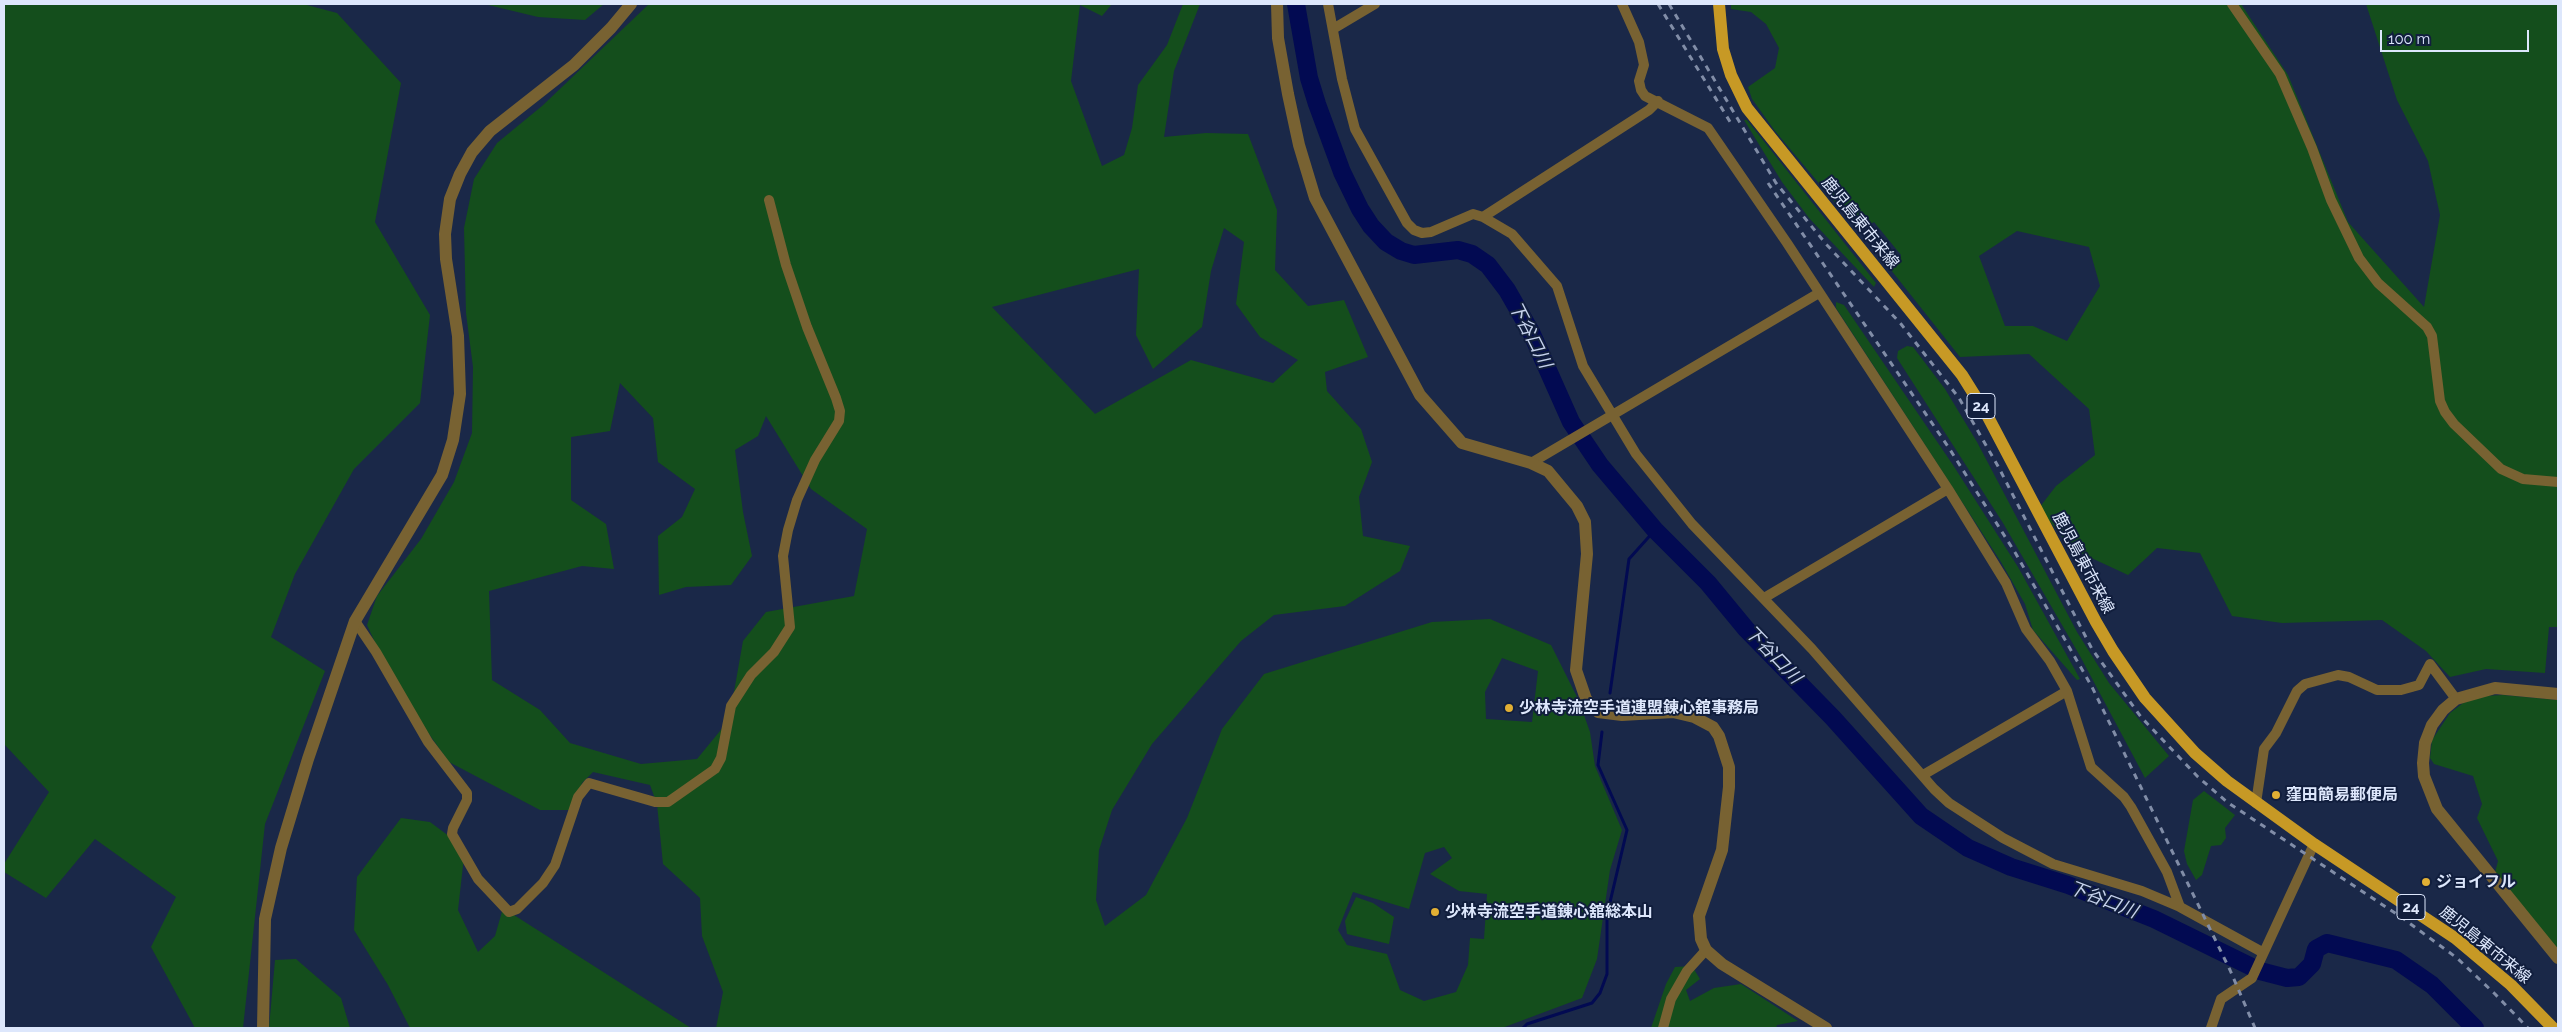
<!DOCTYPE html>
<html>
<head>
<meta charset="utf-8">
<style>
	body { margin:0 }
	#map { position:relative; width:2562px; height:1032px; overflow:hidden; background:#1a2848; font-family:Raleway,sans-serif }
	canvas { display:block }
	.frame { position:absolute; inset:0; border:5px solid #dde7fc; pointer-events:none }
	.scale { position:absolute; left:2380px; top:30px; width:149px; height:22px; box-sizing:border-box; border:2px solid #dde7fc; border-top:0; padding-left:6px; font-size:15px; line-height:18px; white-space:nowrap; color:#dde7fc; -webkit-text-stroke:4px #111e3d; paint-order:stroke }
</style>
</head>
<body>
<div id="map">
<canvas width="2562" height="1032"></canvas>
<div class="frame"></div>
<div class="scale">100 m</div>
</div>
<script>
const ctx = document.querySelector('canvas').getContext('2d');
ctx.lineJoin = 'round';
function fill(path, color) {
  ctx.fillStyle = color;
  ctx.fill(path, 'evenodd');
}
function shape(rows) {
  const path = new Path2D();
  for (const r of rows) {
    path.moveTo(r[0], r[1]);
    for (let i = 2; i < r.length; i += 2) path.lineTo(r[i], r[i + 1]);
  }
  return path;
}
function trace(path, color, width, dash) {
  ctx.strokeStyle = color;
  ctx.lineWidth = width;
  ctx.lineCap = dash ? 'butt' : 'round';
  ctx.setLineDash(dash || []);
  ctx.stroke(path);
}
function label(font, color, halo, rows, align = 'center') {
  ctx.font = font + ' Raleway,"Noto Sans JP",sans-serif';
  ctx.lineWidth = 4;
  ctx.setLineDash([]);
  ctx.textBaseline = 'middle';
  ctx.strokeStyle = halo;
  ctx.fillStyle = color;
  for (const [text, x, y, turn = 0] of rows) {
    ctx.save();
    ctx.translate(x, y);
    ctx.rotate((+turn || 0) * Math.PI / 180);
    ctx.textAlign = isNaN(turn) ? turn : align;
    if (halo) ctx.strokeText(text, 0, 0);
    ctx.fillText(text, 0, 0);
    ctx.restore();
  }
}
const green = shape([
	[4,4,303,4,337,13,401,83,375,222,430,315,420,403,354,469,295,574,271,637,325,671,265,824,243,1028,195,1028,151,947,176,897,95,839,46,898,4,872,4,864,49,792,4,744],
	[484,4,604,4,585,20,538,17],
	[649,4,1112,4,1102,16,1080,5,1071,81,1102,166,1124,155,1132,128,1138,85,1167,45,1183,4,1200,4,1174,71,1164,137,1206,133,1248,134,1277,210,1275,270,1308,306,1344,300,1368,357,1325,372,1327,391,1361,429,1372,462,1359,497,1363,536,1410,546,1400,571,1345,606,1274,615,1241,641,1152,744,1112,810,1099,850,1096,900,1105,926,1146,895,1187,818,1222,729,1264,674,1432,622,1490,619,1551,645,1579,701,1590,732,1595,766,1622,830,1610,870,1597,959,1582,998,1502,1028,716,1028,723,992,702,936,700,898,663,864,657,804,650,785,593,772,582,783,574,810,540,810,449,762,396,688,367,625,377,596,421,539,454,482,472,433,473,367,466,313,464,228,474,179,497,143,542,106],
	[1224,228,1244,242,1236,304,1260,337,1298,360,1273,383,1191,360,1095,414,992,307,1139,269,1136,335,1153,369,1202,327,1211,271],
	[620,383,653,418,658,462,695,489,682,517,658,536,659,595,686,587,731,585,752,556,743,512,735,450,758,436,766,416,811,489,867,529,854,596,766,612,743,641,729,720,697,759,641,764,570,743,540,710,492,680,489,591,582,566,614,569,606,524,571,500,571,437,610,431],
	[1502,658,1538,671,1532,722,1486,719,1485,692],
	[1444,847,1452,858,1430,874,1459,891,1487,894,1484,939,1470,938,1468,965,1456,992,1424,1001,1400,990,1387,954,1347,945,1338,930,1353,892,1409,909,1425,853],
	[1731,4,2241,4,2288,75,2348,222,2424,307,2440,215,2428,161,2397,100,2366,4,2558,4,2558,627,2549,627,2545,673,2486,669,2450,677,2426,651,2382,620,2282,623,2232,616,2200,553,2157,548,2128,575,2072,549,2039,508,2056,486,2095,455,2089,409,2029,354,1960,357,1891,270,1901,255,1874,222,1859,231,1775,131,1752,99,1748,87,1775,68,1779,48,1766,24,1751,12,1731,9],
	[2017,231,2089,247,2100,286,2067,341,2033,326,2005,326,1979,256],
	[1744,120,1747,120,1876,283,1874,287,1809,218,1782,182],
	[1836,302,1844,305,1953,465,2018,567,2080,679,2077,680,2033,630,2025,604,2001,562,1836,308],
	[1907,346,1913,347,1945,389,1977,442,2077,632,2109,683,2169,756,2145,778,2080,656,2003,523,1897,358,1898,351],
	[2503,695,2558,700,2558,950,2494,877,2498,861,2477,818,2482,804,2473,776,2434,764,2430,758,2432,740,2450,713,2463,703,2482,696],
	[2204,791,2235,815,2225,828,2226,838,2221,845,2211,846,2202,875,2196,880,2187,864,2184,851,2193,800],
	[401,818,430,822,465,848,458,910,478,952,495,936,503,908,691,1028,410,1028,388,985,354,930,357,877],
	[1356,897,1373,903,1394,917,1389,944,1347,934,1345,921],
	[296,959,341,998,350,1028,269,1028,275,960],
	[1692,966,1700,979,1686,990,1690,1001,1714,988,1741,984,1798,1021,1777,1025,1776,1028,1651,1028,1666,984,1675,967]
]);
const stream = shape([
	[1610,693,1629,559,1655,530],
	[1523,1028,1527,1024,1592,1003,1600,993,1607,974,1607,915,1627,830,1598,765,1602,732]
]);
const river = shape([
	[1296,4,1309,78,1317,104,1342,172,1360,209,1371,226,1386,242,1401,251,1414,255,1458,250,1472,254,1488,265,1507,290,1531,332,1571,422,1600,465,1655,530,1708,583,1746,629,1833,718,1921,816,1968,848,2011,867,2068,885,2154,919,2260,971,2287,978,2299,977,2312,964,2316,949,2327,943,2396,960,2432,985,2475,1028]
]);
const minor = shape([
	[1328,4,1342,79,1355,129,1407,223,1414,230,1422,233,1431,232,1473,214,1483,217,1512,234,1557,286,1583,366,1636,454,1692,524,1812,649,1934,789,1949,803,2003,838,2053,864,2142,891,2180,907,2167,872,2131,807,2124,797,2091,767,2067,691,2050,661,2026,629,2006,583,1948,489,1787,243,1708,128,1645,96,1641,90,1639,81,1644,65,1639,42,1622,4],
	[2232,4,2280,74,2312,148,2331,200,2359,258,2378,283,2427,327,2432,336,2440,401,2445,412,2454,424,2501,469,2523,479,2558,482],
	[1333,29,1375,4],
	[1483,217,1649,110,1658,101],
	[1531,463,1819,293],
	[1764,598,1948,489],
	[355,621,376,652,428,742,467,793,467,800,453,828,452,834,478,879,509,912,517,909,543,883,555,865,578,797,589,783,655,802,668,802,715,769,721,758,731,706,751,675,774,652,790,627,783,556,788,530,797,500,815,460,839,421,840,411,836,398,807,327,786,265,769,200],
	[1923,775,2067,691],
	[2256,803,2264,749,2276,733,2297,691,2305,684,2338,675,2349,677,2377,690,2401,690,2419,685,2430,664,2456,699],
	[2180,907,2262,952],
	[1663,1028,1671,999,1687,971,1706,950],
	[2211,1028,2221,999,2252,978,2314,844]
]);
const tertiary = shape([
	[1277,4,1278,38,1288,94,1299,145,1315,198,1420,395,1462,443,1531,463,1548,471,1577,506,1585,522,1587,554,1576,670,1586,699,1598,712,1622,715,1673,712,1694,717,1713,727,1719,736,1729,767,1729,787,1722,850,1699,916,1701,939,1706,950,1722,964,1826,1028],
	[2558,694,2495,688,2456,699,2443,710,2432,725,2425,743,2423,763,2424,776,2437,809,2558,958],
	[263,1028,265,919,281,848,308,759,355,621,442,475,453,440,460,394,458,336,446,259,445,234,450,199,460,174,472,152,490,131,574,65,611,28,631,4]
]);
const primary = shape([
	[1719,4,1723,49,1731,75,1747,108,1962,375,1987,415,2096,622,2113,651,2145,698,2195,753,2227,781,2314,844,2455,938,2511,985,2553,1028]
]);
const rail = shape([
	[1658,4,1732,125],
	[1669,4,1776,183,1826,244,1901,324,1959,398,1999,468,2092,649,2141,717,2198,777,2227,802,2401,917,2457,958,2495,994,2528,1028],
	[1768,183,1949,448,2016,554,2092,687,2230,970,2255,1028]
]);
const markers = [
	[1509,708,5,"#e1af34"],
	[2276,795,5,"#e1af34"],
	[2426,882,5,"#e1af34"],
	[1435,912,5,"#e1af34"]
];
const shields = [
	[1981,406,28],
	[2411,907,28]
];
const shieldNames = [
	["24",1981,406],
	["24",2411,907]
];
const streetNames = [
	["鹿児島東市来線",1860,223,51],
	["鹿児島東市来線",2083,563,62],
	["鹿児島東市来線",2485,945,39]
];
const poiNames = [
	["少林寺流空手道連盟錬心舘事務局",1519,708],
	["窪田簡易郵便局",2286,795],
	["ジョイフル",2436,882],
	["少林寺流空手道錬心舘総本山",1445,912]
];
const waterNames = [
	["下谷口川",1530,335,63],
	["下谷口川",1773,655,46],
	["下谷口川",2103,900,21]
];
fill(green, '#144e1c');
trace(stream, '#020a52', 3);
trace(river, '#020a52', 18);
trace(minor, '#786232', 10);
trace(tertiary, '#786232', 12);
trace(primary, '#c79925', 12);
trace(rail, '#818da7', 3, [6, 6]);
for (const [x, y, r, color] of markers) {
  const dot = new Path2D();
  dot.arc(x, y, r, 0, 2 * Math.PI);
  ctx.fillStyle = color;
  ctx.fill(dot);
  trace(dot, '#111e3d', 2);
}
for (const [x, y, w] of shields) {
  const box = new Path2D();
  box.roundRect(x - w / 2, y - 12.5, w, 25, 4);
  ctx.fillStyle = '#111e3d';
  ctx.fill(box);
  trace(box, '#dde7fc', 1);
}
label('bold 15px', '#dde7fc', null, shieldNames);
label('16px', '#dde7fc', '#111e3d', streetNames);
label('bold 16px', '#dde7fc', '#111e3d', poiNames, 'left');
label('italic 18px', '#c7d3ed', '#111e3d', waterNames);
</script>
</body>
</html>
